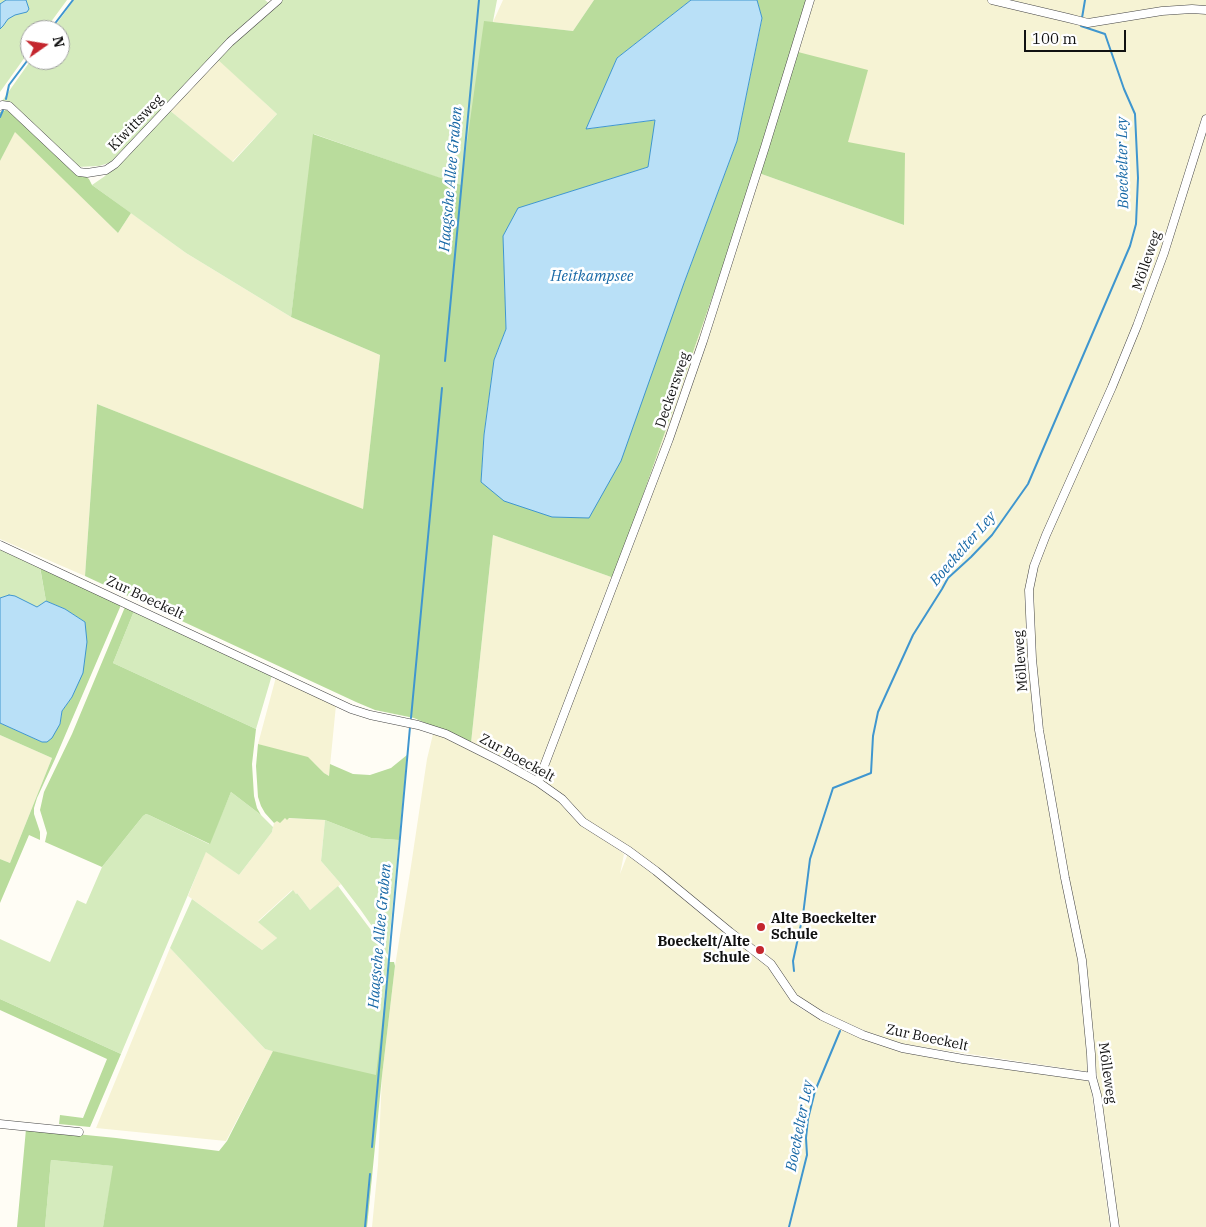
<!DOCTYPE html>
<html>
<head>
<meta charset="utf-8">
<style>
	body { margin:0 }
	#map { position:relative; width:1206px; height:1227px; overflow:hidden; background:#fffdf5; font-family:"IBM Plex Serif",serif }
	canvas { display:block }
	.north { position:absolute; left:20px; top:20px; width:50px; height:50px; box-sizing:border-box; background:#fff; border:1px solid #a0a0a0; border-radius:50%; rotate:77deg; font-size:14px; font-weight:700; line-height:20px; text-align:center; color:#111 }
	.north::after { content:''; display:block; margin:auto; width:18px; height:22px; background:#c4262e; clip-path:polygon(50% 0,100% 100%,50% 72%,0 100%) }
	.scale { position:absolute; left:1024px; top:30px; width:102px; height:22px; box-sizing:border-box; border:2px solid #111; border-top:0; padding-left:6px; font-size:15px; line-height:18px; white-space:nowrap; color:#111; -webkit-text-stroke:4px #fff; paint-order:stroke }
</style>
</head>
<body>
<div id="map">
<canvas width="1206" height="1227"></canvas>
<div class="north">N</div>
<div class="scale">100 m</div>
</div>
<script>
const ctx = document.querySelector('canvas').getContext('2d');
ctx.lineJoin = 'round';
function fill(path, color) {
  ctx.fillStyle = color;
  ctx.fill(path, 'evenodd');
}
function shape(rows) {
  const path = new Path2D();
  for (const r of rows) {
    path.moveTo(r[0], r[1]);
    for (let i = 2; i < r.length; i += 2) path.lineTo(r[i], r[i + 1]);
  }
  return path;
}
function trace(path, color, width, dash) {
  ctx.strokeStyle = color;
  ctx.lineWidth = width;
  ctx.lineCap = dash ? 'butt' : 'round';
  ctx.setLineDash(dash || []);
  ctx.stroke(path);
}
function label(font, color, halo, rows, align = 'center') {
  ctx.font = font + ' "IBM Plex Serif",serif';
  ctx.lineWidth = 5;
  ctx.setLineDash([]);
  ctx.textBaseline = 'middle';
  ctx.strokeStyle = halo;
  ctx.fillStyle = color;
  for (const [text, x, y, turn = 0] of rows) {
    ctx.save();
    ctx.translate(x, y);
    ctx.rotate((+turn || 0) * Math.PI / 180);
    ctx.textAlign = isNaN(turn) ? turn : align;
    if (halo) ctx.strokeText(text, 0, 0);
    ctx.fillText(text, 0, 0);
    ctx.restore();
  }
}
const farmland = shape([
	[503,0,594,0,573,31,493,22],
	[812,0,1206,0,1206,1227,1118,1227,1097,1073,903,1044,865,1031,825,1013,796,996,773,961,725,927,772,970,781,986,791,1001,803,1010,862,1038,898,1051,1090,1081,1110,1227,372,1227,378,1165,382,1076,395,966,411,866,427,759,434,730,471,743,493,535,614,578,756,172,904,225,847,142,798,52],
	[555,796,629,851,620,874,624,854,583,822],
	[216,57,277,114,232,162,168,109],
	[15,131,118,233,131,213,186,253,291,317,380,355,363,510,97,404,85,576,0,539,0,161],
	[276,677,336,705,329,776,324,773,314,763,258,744],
	[0,735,52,758,10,863,0,859],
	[285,818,325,820,321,861,341,884,310,910,297,893,296,894,292,890,258,921,277,938,262,950,188,896,206,851,239,875,272,832,274,823,277,820],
	[170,948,265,1049,273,1051,226,1141,96,1128]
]);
const green = shape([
	[0,0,67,0,45,30,30,30,30,50,0,92],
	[74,0,265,0,271,5,112,162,99,166,76,167,22,116,2,101,31,60,60,60,60,30,52,30],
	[281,0,497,0,462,186,314,134,291,317,186,253,92,185,105,176,168,109,233,162,277,114,216,58],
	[0,547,40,568,46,601,37,607,25,601,2,597,0,598],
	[134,611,272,675,256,729,113,663],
	[231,792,261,815,273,827,272,832,239,875,206,852,121,1054,0,999,0,939,50,962,77,900,86,904,102,867,143,816,146,814,149,815,209,844],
	[325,820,371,838,399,840,388,955,383,949,374,929,360,909,341,884,321,861],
	[338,886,371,930,381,951,388,959,377,1081,265,1049,170,948,192,899,262,950,277,938,258,922,293,890,296,894,297,893,310,910],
	[51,1160,114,1166,103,1227,45,1227]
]);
const forest = shape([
	[594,0,691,0,617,58,587,129,656,120,648,167,519,208,503,236,506,329,494,360,484,434,481,482,684,283,737,141,762,19,757,0,812,0,798,52,868,70,848,142,905,153,904,225,756,172,614,578,493,535,471,743,414,718,375,710,356,702,85,576,97,404,363,509,380,355,291,317,313,134,461,185,484,21,573,31],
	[6,110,18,116,56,153,89,179,92,185,131,213,118,233,15,132,0,161,0,112],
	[40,567,121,605,55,759,37,798,34,808,34,814,40,832,40,840,29,835,0,903,0,859,10,863,52,758,0,735,0,723,42,742,60,724,62,711,72,697,76,687,85,622,65,609,46,601],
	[125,607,134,611,113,663,256,729,252,764,254,796,257,808,261,815,231,792,210,844,149,815,146,814,143,816,102,867,45,842,47,833,40,810,44,792,72,734],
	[258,744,308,757,324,773,329,776,330,764,353,774,370,775,391,768,407,755,399,840,371,838,325,820,289,818,287,820,285,818,280,823,277,821,274,823,265,813,261,806,258,797,256,766],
	[389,962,394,962,395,966,382,1076,367,1227,103,1227,113,1166,51,1160,45,1227,17,1227,26,1129,116,1138,219,1151,227,1141,273,1051,376,1075],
	[0,999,121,1054,90,1127,59,1124,60,1115,83,1118,107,1059,0,1010]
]);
const water = shape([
	[6,0,26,0,29,9,27,12,15,15,8,19,3,26,0,29,0,4,6,0],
	[691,0,757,0,762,18,737,141,684,283,621,461,589,518,552,517,504,501,481,482,484,435,494,360,506,329,503,236,518,208,648,167,655,120,586,129,617,58,691,0],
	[9,595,15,596,37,607,46,601,65,609,85,622,87,642,83,673,72,697,62,711,60,724,52,738,47,742,42,742,0,723,0,598,9,595]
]);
const stream = shape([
	[1082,18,1085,0],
	[50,30,73,0],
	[6,99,9,85,30,57],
	[0,117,3,110],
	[445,361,479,0],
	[411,718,442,388],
	[794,971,793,961,803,915,810,859,833,788,871,773,873,736,878,712,913,635,942,589,948,578,971,557,992,535,1028,484,1130,246,1136,224,1138,178,1135,114,1124,89,1105,34,1081,26],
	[372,1147,410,727],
	[365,1227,370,1174],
	[789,1227,807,1155,806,1138,808,1119,815,1091,840,1031]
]);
const street = shape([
	[992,0,1068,18,1088,23,1162,11,1192,9,1206,10],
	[0,106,2,105,9,106,79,172,87,173,106,170,115,164,230,42,278,0],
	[0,545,351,709,370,715,418,725,446,734,500,761,538,782,562,799,583,822,629,851,656,871,730,932,771,964,794,998,822,1016,863,1035,902,1048,963,1059,1092,1077],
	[538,782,669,439,703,341,765,147,810,0],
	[0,1124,79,1132],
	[1115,1227,1097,1095,1092,1077,1091,1054,1082,960,1065,878,1039,730,1032,659,1029,590,1034,566,1046,535,1112,387,1137,326,1164,253,1206,119]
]);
const markers = [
	[761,927,5,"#c4262e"],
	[760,950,5,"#c4262e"]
];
const streetNames = [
	["Kiwittsweg",136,123,-46],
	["Mölleweg",1147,261,-71],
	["Deckersweg",673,390,-71],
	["Zur Boeckelt",145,598,25],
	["Mölleweg",1021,661,-94],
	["Zur Boeckelt",517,758,29],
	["Zur Boeckelt",927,1038,12],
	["Mölleweg",1107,1073,82]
];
const poiNames = [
	["Alte Boeckelter",771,919],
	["Schule",771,935],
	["Boeckelt/Alte",750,942,"right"],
	["Schule",750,958,"right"]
];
const waterNames = [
	["Boeckelter Ley",1123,163,-91],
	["Haagsche Allee Graben",451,179,-85],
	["Heitkampsee",592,277],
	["Boeckelter Ley",963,549,-49],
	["Haagsche Allee Graben",380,936,-85],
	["Boeckelter Ley",800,1126,-79]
];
fill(farmland, '#f6f3d4');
fill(green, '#d5ebbd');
fill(forest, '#b9dc9c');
fill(water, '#b9e0f7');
trace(water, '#3f96cf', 1);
trace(stream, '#3f96cf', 2);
trace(street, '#444', 9);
trace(street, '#fff', 8);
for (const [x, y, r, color] of markers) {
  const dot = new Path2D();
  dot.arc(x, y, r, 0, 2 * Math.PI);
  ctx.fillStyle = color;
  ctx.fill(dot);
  trace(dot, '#fff', 2);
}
label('14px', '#111', '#fff', streetNames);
label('bold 14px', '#111', '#fff', poiNames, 'left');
label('italic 15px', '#1768a6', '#fff', waterNames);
</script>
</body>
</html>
